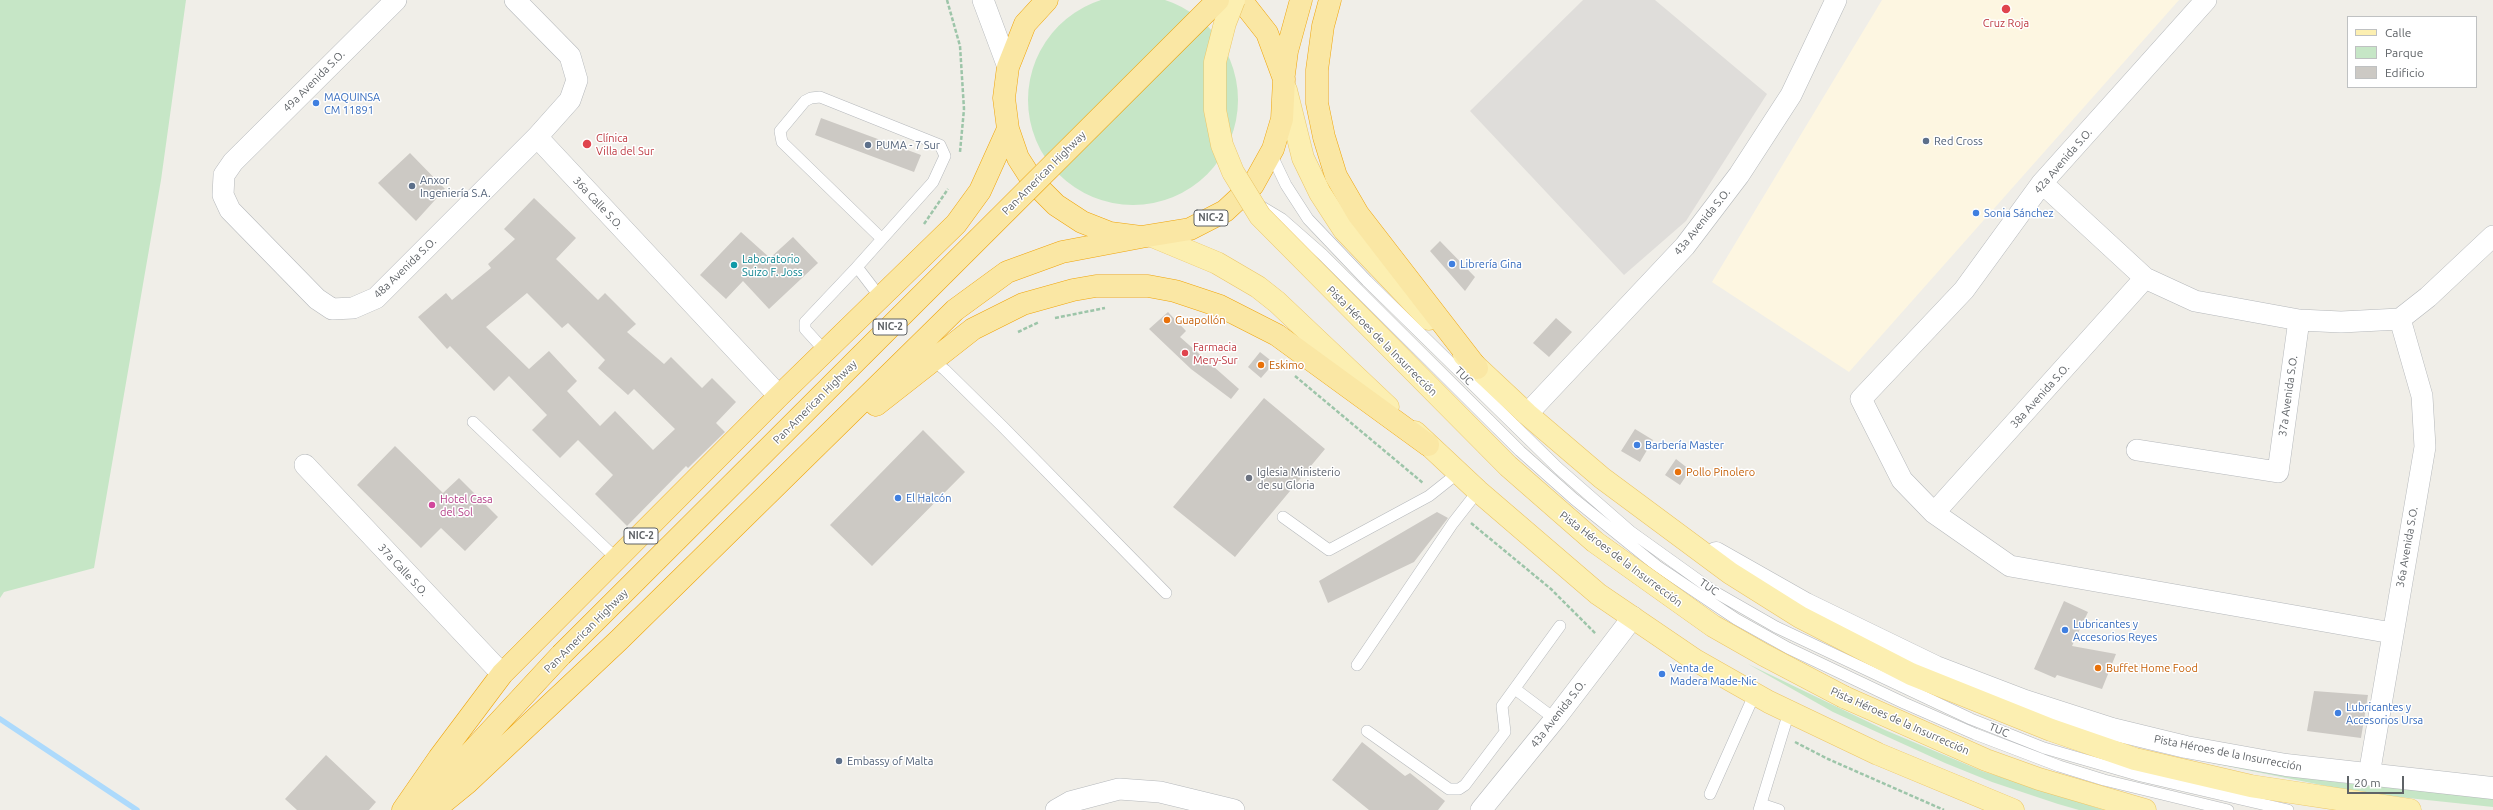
<!DOCTYPE html>
<html>
<head>
<meta charset="utf-8">
<style>
	body { margin:0 }
	#map { position:relative; width:2493px; height:810px; overflow:hidden; background:#f0eee8; font-family:Ubuntu,sans-serif }
	canvas { display:block }
	.legend { position:absolute; left:2347px; top:16px; width:130px; height:72px; box-sizing:border-box; background:#fff; border:1px solid #bfc1c2; margin:0; padding:5px 7px; list-style:none; font-size:12px; color:#5f6367 }
	.legend li { display:flex; align-items:center; gap:8px; height:20px }
	.legend b { width:20px; border:1px solid #bfc1c2 }
	.scale { position:absolute; left:2347px; top:776px; width:57px; height:18px; box-sizing:border-box; border:2px solid #5f6367; border-top:0; padding-left:5px; font-size:12px; line-height:14px; white-space:nowrap; color:#5f6367; -webkit-text-stroke:3px #fff; paint-order:stroke }
</style>
</head>
<body>
<div id="map">
<canvas width="2493" height="810"></canvas>
<ul class="legend">
<li><b style="height:5px;background:#fcefb1"></b>Calle</li>
<li><b style="height:11px;background:#c6e6c6"></b>Parque</li>
<li><b style="height:11px;background:#ccc9c4"></b>Edificio</li>
</ul>
<div class="scale">20 m</div>
</div>
<script>
const ctx = document.querySelector('canvas').getContext('2d');
ctx.lineJoin = 'round';
function fill(path, color) {
  ctx.fillStyle = color;
  ctx.fill(path, 'evenodd');
}
function shape(rows) {
  const path = new Path2D();
  for (const r of rows) {
    if (r.length === 3) {
      path.moveTo(r[0] + r[2], r[1]);
      path.arc(r[0], r[1], r[2], 0, 2 * Math.PI);
      continue;
    }
    path.moveTo(r[0], r[1]);
    for (let i = 2; i < r.length; i += 2) path.lineTo(r[i], r[i + 1]);
  }
  return path;
}
function trace(path, color, width, dash) {
  ctx.strokeStyle = color;
  ctx.lineWidth = width;
  ctx.lineCap = dash ? 'butt' : 'round';
  ctx.setLineDash(dash || []);
  ctx.stroke(path);
}
function label(font, color, halo, rows, align = 'center') {
  ctx.font = font + ' Ubuntu,sans-serif';
  ctx.lineWidth = 3;
  ctx.setLineDash([]);
  ctx.textBaseline = 'middle';
  ctx.strokeStyle = halo;
  ctx.fillStyle = color;
  for (const [text, x, y, turn = 0] of rows) {
    ctx.save();
    ctx.translate(x, y);
    ctx.rotate((+turn || 0) * Math.PI / 180);
    ctx.textAlign = isNaN(turn) ? turn : align;
    if (halo) ctx.strokeText(text, 0, 0);
    ctx.fillText(text, 0, 0);
    ctx.restore();
  }
}
const commercial = shape([
	[1882,0,2179,0,1849,372,1712,282]
]);
const industrial = shape([
	[1583,0,1655,0,1767,94,1686,221,1624,275,1470,111]
]);
const green = shape([
	[1133,100,105],
	[0,0,186,0,161,180,94,568,4,592,0,598],
	[1748,664,1885,730,1982,771,2104,810,2079,810,2058,804,1992,782,1945,763,1833,712],
	[2202,761,2344,783,2493,798,2493,807,2361,793]
]);
const stream = shape([
	[0,719,137,810]
]);
const building = shape([
	[821,118,921,155,914,172,815,135],
	[410,153,445,189,416,221,378,183],
	[534,198,576,238,556,259,598,300,605,293,636,324,627,332,664,364,671,357,702,388,712,378,736,402,716,423,725,432,688,468,686,466,627,526,595,494,613,475,578,440,560,458,532,430,547,415,509,376,494,391,450,346,447,349,418,317,446,293,452,300,491,268,488,264,515,239,504,229],
	[527,293,562,328,568,323,605,360,598,368,628,395,634,389,675,429,653,450,615,411,600,426,567,391,577,381,549,351,529,369,486,327],
	[741,232,770,258,793,237,818,263,769,309,743,281,726,299,700,275],
	[1440,241,1475,277,1465,291,1430,251],
	[1168,312,1186,331,1180,337,1239,389,1231,399,1191,369,1149,329],
	[1556,318,1572,332,1549,357,1533,343],
	[1260,352,1274,363,1261,378,1248,367],
	[1264,398,1325,449,1235,557,1173,507],
	[1635,429,1653,440,1640,462,1621,451],
	[923,430,965,472,872,566,830,525],
	[395,446,443,493,459,478,498,517,465,551,441,528,421,548,357,485],
	[1676,459,1690,470,1680,485,1665,475],
	[1437,512,1448,518,1414,562,1328,603,1319,581],
	[2064,601,2088,612,2072,646,2116,654,2102,689,2057,675,2055,678,2034,669],
	[2314,691,2368,695,2361,738,2307,731],
	[1362,742,1405,776,1410,773,1445,801,1438,810,1369,810,1332,780],
	[326,755,376,802,369,810,297,810,285,799]
]);
const path = shape([
	[947,0,960,46,964,109,960,152],
	[924,224,948,189],
	[1055,318,1105,308],
	[1018,332,1039,322],
	[1295,376,1423,483],
	[1471,523,1551,589,1596,634],
	[1795,742,1828,759,1944,810]
]);
const service = shape([
	[1273,151,1274,160,1286,185,1308,219,1367,281,1558,468,1630,531,1715,592,1776,627,1971,719,2044,748,2141,776,2288,810],
	[1262,207,1282,219,1323,255,1520,451,1574,499,1657,566,1736,619,1788,648,1904,703,1975,734,2059,766,2104,780,2228,810],
	[857,267,880,297],
	[825,351,805,329,805,322,857,267,933,182,945,156,940,145,820,97,811,98,805,101,780,131,782,142,882,239],
	[931,359,945,370,1003,427,1166,593],
	[473,422,618,560],
	[1283,517,1329,550,1429,496,1458,473],
	[1357,665,1453,523,1478,491],
	[1515,689,1555,719],
	[1367,731,1449,789,1459,789,1465,785,1505,732,1502,706,1560,626],
	[1710,794,1755,693],
	[1761,804,1779,810],
	[1759,810,1789,712]
]);
const minor = shape([
	[396,0,233,162,224,175,223,195,230,210,317,299,332,309,353,308,376,298,537,137,570,100,577,80,570,56,515,0],
	[983,0,1008,67],
	[2206,0,2042,183,1964,290,1861,399,1902,480,1934,513,2010,566,2392,633],
	[537,137,779,396],
	[2042,183,2145,278,2195,301,2299,320,2341,322,2400,319,2428,297,2493,236],
	[1527,414,1685,246,1739,175,1791,95,1836,0],
	[2137,450,2278,472,2299,320],
	[305,465,502,674],
	[1934,513,2145,278],
	[2369,775,2425,447,2422,396,2400,319],
	[1056,810,1070,802,1119,789,1160,792,1234,810],
	[1481,810,1555,719,1633,617]
]);
const tertiary = shape([
	[1716,553,1806,604,1936,667,2025,701,2112,729,2186,747,2286,765,2493,788]
]);
const primary = shape([
	[1286,90,1303,158,1320,193,1344,230,1429,319],
	[1152,236,1217,263,1258,287,1277,302,1388,407],
	[1464,355,1527,414,1602,478,1730,573,1800,617,1911,674,2051,730,2135,759,2251,786,2410,810],
	[1415,432,1478,491,1598,594,1695,660,1769,702,1878,754,2013,810],
	[1844,697,1986,760,2039,779,2145,810]
]);
const trunk = shape([
	[1047,0,1025,24,1008,67,1004,98,1008,129,1018,158,1034,183,1056,205,1082,222,1110,233,1141,237,1190,229,1225,211,1253,185,1273,149,1282,119,1284,79,1267,33,1241,0],
	[1330,0,1323,26,1317,70,1317,103,1324,137,1336,176,1358,214,1477,368],
	[1284,74,1287,51,1301,0],
	[876,405,973,329,1023,304,1073,290,1096,286,1148,286,1175,291,1220,306,1277,335,1428,445],
	[422,805,561,655],
	[403,810,439,758,502,674,779,396,956,224,980,191,1008,129],
	[434,810,467,783,619,640,955,310,1007,272,1062,252,1141,237]
]);
const primaryBridge = shape([
	[1234,0,1225,23,1215,62,1215,110,1222,145,1233,172,1260,216,1508,466,1595,542,1713,626,1764,655,1844,697]
]);
const trunkBridge = shape([
	[561,655,1218,0]
]);
const markers = [
	[2006,9,5,"#e0444e"],
	[316,103,4,"#3f7fe0"],
	[1926,141,4,"#5c6f8a"],
	[587,144,5,"#e0444e"],
	[868,145,4,"#5c6f8a"],
	[412,186,4,"#5c6f8a"],
	[1976,213,4,"#3f7fe0"],
	[1452,264,4,"#3f7fe0"],
	[734,265,4,"#0f9aa8"],
	[1167,320,4,"#e8710a"],
	[1185,353,4,"#e0444e"],
	[1261,365,4,"#e8710a"],
	[1637,445,4,"#3f7fe0"],
	[1678,472,4,"#e8710a"],
	[1249,478,4,"#6b7280"],
	[898,498,4,"#3f7fe0"],
	[432,505,4,"#d1479c"],
	[2065,630,4,"#3f7fe0"],
	[2098,668,4,"#e8710a"],
	[1662,674,4,"#3f7fe0"],
	[2338,713,4,"#3f7fe0"],
	[839,761,4,"#5c6f8a"]
];
const shields = [
	[1211,218,34],
	[890,327,34],
	[641,536,34]
];
const shieldNames = [
	["NIC-2",1211,218],
	["NIC-2",890,327],
	["NIC-2",641,536]
];
const healthNames = [
	["Cruz Roja",2006,23,"center"],
	["Clínica",596,138],
	["Villa del Sur",596,151],
	["Farmacia",1193,347],
	["Mery-Sur",1193,360]
];
const streetNames = [
	["49a Avenida S.O.",314,81,-45],
	["42a Avenida S.O.",2063,161,-49],
	["Pan-American Highway",1044,173,-45],
	["36a Calle S.O.",598,203,47],
	["43a Avenida S.O.",1702,222,-51],
	["48a Avenida S.O.",405,268,-44],
	["Pista Héroes de la Insurrección",1382,341,45],
	["TUC",1464,376,45],
	["38a Avenida S.O.",2040,396,-48],
	["37a Avenida S.O.",2288,396,-82],
	["Pan-American Highway",815,402,-45],
	["36a Avenida S.O.",2407,547,-80],
	["Pista Héroes de la Insurrección",1621,559,37],
	["37a Calle S.O.",403,570,47],
	["TUC",1709,587,34],
	["Pan-American Highway",586,631,-45],
	["43a Avenida S.O.",1558,714,-52],
	["Pista Héroes de la Insurrección",1900,721,24],
	["TUC",1999,730,22],
	["Pista Héroes de la Insurrección",2228,753,11]
];
const shopNames = [
	["MAQUINSA",324,97],
	["CM 11891",324,110],
	["Sonia Sánchez",1984,213],
	["Librería Gina",1460,264],
	["Barbería Master",1645,445],
	["El Halcón",906,498],
	["Lubricantes y",2073,624],
	["Accesorios Reyes",2073,637],
	["Venta de",1670,668],
	["Madera Made-Nic",1670,681],
	["Lubricantes y",2346,707],
	["Accesorios Ursa",2346,720]
];
const serviceNames = [
	["Red Cross",1934,141],
	["PUMA - 7 Sur",876,145],
	["Anxor",420,180],
	["Ingeniería S.A.",420,193],
	["Embassy of Malta",847,761]
];
const cultureNames = [
	["Laboratorio",742,259],
	["Suizo F. Joss",742,272]
];
const foodNames = [
	["Guapollón",1175,320],
	["Eskimo",1269,365],
	["Pollo Pinolero",1686,472],
	["Buffet Home Food",2106,668]
];
const worshipNames = [
	["Iglesia Ministerio",1257,472],
	["de su Gloria",1257,485]
];
const hotelNames = [
	["Hotel Casa",440,499],
	["del Sol",440,512]
];
fill(commercial, '#fdf6e1');
fill(industrial, '#dfddda');
fill(green, '#c6e6c6');
trace(stream, '#addafc', 5.5);
fill(building, '#ccc9c4');
trace(service, '#b5b8bb', 12);
trace(minor, '#b5b8bb', 22);
trace(tertiary, '#b5b8bb', 23);
trace(primary, '#ecc565', 23);
trace(trunk, '#efa40a', 23);
trace(path, '#9dc5a9', 2.5, [4, 2]);
trace(service, '#fff', 11);
trace(minor, '#fff', 21);
trace(tertiary, '#fff', 22);
trace(primary, '#fcefb1', 22);
trace(trunk, '#fae7a4', 22);
trace(primaryBridge, '#ecc565', 23, []);
trace(trunkBridge, '#efa40a', 23, []);
trace(primaryBridge, '#fcefb1', 22);
trace(trunkBridge, '#fae7a4', 22);
for (const [x, y, r, color] of markers) {
  const dot = new Path2D();
  dot.arc(x, y, r, 0, 2 * Math.PI);
  ctx.fillStyle = color;
  ctx.fill(dot);
  trace(dot, '#fff', 1.5);
}
for (const [x, y, w] of shields) {
  const box = new Path2D();
  box.roundRect(x - w / 2, y - 8, w, 16, 3);
  ctx.fillStyle = '#fff';
  ctx.fill(box);
  trace(box, '#5f6367', 1);
}
label('bold 10px', '#5f6367', null, shieldNames);
label('11px', '#be3a42', '#fff', healthNames, 'left');
label('11px', '#5f6367', '#fff', streetNames);
label('11px', '#366cbe', '#fff', shopNames, 'left');
label('11px', '#4e5e75', '#fff', serviceNames, 'left');
label('11px', '#0d838f', '#fff', cultureNames, 'left');
label('11px', '#c56008', '#fff', foodNames, 'left');
label('11px', '#5b616d', '#fff', worshipNames, 'left');
label('11px', '#b23c85', '#fff', hotelNames, 'left');
</script>
</body>
</html>
